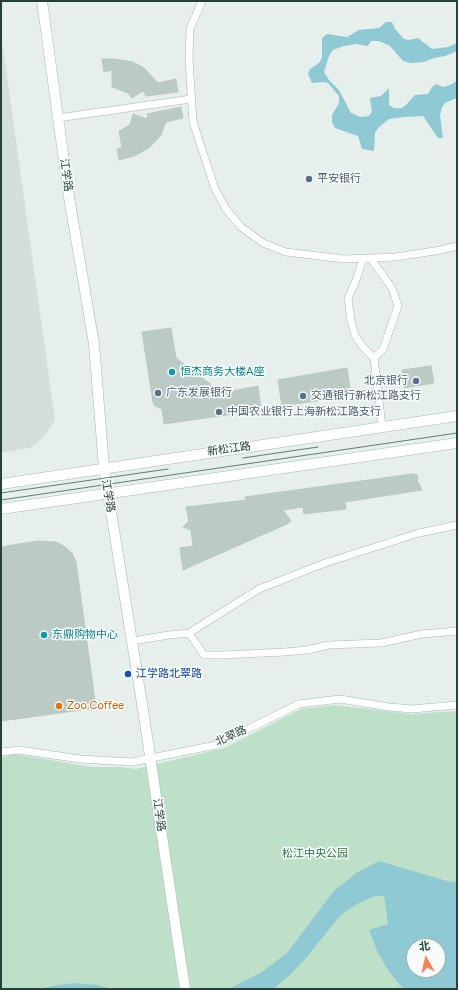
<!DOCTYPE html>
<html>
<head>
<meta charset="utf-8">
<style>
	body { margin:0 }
	#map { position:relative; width:458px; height:990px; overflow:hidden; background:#e6efeb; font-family:Figtree,"Noto Sans SC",sans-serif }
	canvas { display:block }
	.frame { position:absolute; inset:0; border:2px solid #24423a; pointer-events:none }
	.north { position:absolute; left:406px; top:938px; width:40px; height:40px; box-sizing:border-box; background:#f7fbf9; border:1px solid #a3b1ad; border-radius:50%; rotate:352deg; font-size:11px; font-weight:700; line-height:16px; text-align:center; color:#24423a }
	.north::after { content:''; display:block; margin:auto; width:14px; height:18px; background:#f4845f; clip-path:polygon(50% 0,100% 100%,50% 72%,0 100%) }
</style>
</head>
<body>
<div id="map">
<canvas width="458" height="990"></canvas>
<div class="frame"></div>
<div class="north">北</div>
</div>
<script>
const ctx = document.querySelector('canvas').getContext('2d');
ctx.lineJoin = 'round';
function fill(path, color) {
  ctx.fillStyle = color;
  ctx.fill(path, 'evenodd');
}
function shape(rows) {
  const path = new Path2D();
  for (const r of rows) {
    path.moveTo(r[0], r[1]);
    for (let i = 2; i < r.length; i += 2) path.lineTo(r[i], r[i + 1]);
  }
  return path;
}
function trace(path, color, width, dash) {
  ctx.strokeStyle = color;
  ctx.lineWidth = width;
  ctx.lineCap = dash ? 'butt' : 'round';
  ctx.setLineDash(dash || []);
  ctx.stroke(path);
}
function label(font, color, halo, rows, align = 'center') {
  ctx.font = font + ' Figtree,"Noto Sans SC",sans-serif';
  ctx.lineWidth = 3;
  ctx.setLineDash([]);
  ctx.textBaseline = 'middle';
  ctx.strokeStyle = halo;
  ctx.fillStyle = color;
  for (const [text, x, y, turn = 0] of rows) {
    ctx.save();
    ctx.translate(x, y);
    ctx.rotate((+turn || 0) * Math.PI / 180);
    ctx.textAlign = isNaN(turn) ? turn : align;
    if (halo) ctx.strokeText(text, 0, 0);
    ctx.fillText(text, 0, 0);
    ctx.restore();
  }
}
const built = shape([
	[1,33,55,420,45,436,30,448,1,453]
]);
const green = shape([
	[335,705,410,714,457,711,457,989,1,989,1,757,15,754,92,767,120,767,136,769,224,748,301,709],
	[414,946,438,946,438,970,414,970]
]);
const water = shape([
	[386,22,392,22,395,29,404,39,409,40,418,38,432,49,448,47,457,43,457,51,445,56,434,58,424,62,410,63,403,61,390,46,379,41,371,41,368,46,356,44,344,46,333,50,329,56,324,72,329,80,339,90,351,113,360,117,369,116,372,112,370,98,381,96,389,88,389,105,394,108,402,108,406,105,415,95,428,94,432,87,436,84,443,87,450,85,457,81,457,98,445,103,442,107,440,116,443,138,438,138,423,116,404,117,389,119,378,128,375,133,374,151,362,149,358,136,335,128,332,122,332,115,339,103,339,96,328,83,324,82,312,83,308,74,310,69,319,63,322,58,322,38,327,34,347,37,359,30,379,28],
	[379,861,447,881,457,882,457,989,404,989,398,983,386,967,377,951,369,930,388,924,384,896,375,896,357,904,340,916,306,958,290,975,273,989,229,989,262,972,287,953,333,892,356,873],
	[414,946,438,946,438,970,414,970],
	[75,983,97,985,113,989,39,989,57,985]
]);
const building = shape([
	[102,59,115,59,133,62,144,68,158,83,176,79,178,92,146,96,143,91,132,98,128,93,112,87,112,70,104,72,102,59],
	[181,107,183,118,166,122,161,135,149,148,134,156,119,160,117,149,122,148,119,131,130,125,133,114,148,119,147,114,181,107],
	[171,328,176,358,222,393,258,386,261,410,164,424,162,409,155,406,153,402,142,332,171,328],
	[431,366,434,383,404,388,402,370,431,366],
	[347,368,350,388,342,397,282,406,278,380,347,368],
	[412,474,416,474,418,477,417,480,422,490,345,502,346,509,304,514,303,507,283,510,291,521,287,524,183,570,180,548,193,546,191,530,183,527,189,521,186,507,246,500,245,497,412,474],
	[38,541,56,542,64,546,72,553,76,562,96,708,1,721,1,547,38,541]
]);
const street = shape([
	[202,1,190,29,189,59,193,122,215,189,226,209,241,227,263,243,286,252,344,259,396,257,441,250,457,246],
	[58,118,191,99],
	[370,258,392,288,398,306,383,349,374,358,382,427],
	[363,259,355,283,348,298,351,321,355,335,362,346,374,358],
	[189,633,204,655,223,655,285,652,307,650,329,645,381,643,422,634,457,631],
	[133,641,169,635,189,633,259,589,325,563,419,533,457,525],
	[1,752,19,750,80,759,132,762,216,745,299,704,340,699,389,707,412,709,457,705]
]);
const secondary = shape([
	[42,1,69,197,94,344,104,468,144,716,185,989],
	[1,484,457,416],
	[1,509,457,443]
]);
const tram = shape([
	[243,458,318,447],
	[1,493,168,469],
	[1,500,457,433]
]);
const markers = [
	[309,179,4,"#5c6f8a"],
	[172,372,4,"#0f9aa8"],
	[416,381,4,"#5c6f8a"],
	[158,393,4,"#5c6f8a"],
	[303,396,4,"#5c6f8a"],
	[219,412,4,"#5c6f8a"],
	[44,635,4,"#0f9aa8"],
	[128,674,4,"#1a4fb4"],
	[59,706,4,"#e8710a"]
];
const streetNames = [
	["江学路",66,175,82],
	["新松江路",229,449,-8],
	["江学路",108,496,80],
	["北翠路",231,736,-24],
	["江学路",159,815,82]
];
const serviceNames = [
	["平安银行",317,179],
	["北京银行",408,381,"right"],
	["广东发展银行",166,393],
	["交通银行新松江路支行",311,396],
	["中国农业银行上海新松江路支行",227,412]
];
const cultureNames = [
	["恒杰商务大楼A座",180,372],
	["东鼎购物中心",52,635]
];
const transitNames = [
	["江学路北翠路",136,674]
];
const foodNames = [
	["Zoo Coffee",67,706]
];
const parkNames = [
	["松江中央公园",315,854]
];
fill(built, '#d4dfda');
fill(green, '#bfe0c8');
fill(water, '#8ec9d4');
fill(building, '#bbcac4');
trace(building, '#b8c9c2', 1);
trace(street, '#a8b8b2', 8);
trace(secondary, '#a4bbb3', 11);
trace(street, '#fff', 7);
trace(secondary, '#fff', 10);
trace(tram, '#5f7d75', 1);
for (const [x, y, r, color] of markers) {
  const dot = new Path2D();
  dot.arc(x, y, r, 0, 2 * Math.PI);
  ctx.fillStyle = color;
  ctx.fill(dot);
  trace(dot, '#f7fbf9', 1.5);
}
label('11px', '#24423a', '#f7fbf9', streetNames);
label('11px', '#4e5e75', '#f7fbf9', serviceNames, 'left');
label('11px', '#0d838f', '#f7fbf9', cultureNames, 'left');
label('11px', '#164399', '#f7fbf9', transitNames, 'left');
label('11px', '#c56008', '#f7fbf9', foodNames, 'left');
label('11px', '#2d7a4b', '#f7fbf9', parkNames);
</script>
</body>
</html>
